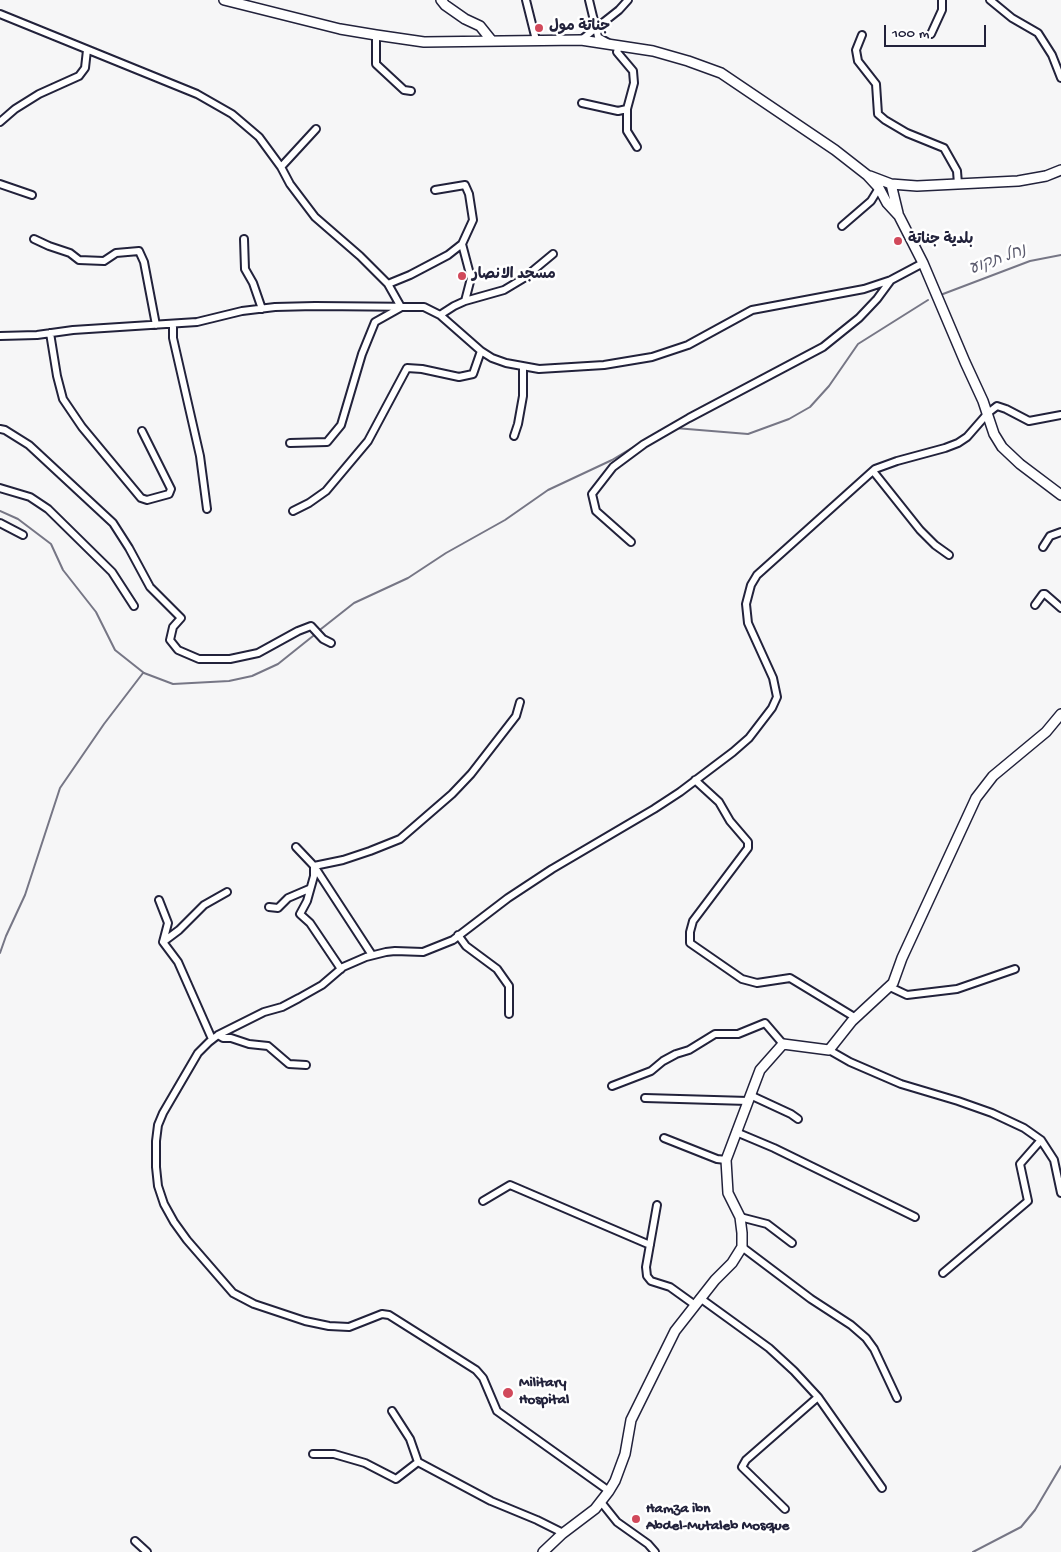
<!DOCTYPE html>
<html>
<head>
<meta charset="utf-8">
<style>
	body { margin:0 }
	#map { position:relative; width:1061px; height:1552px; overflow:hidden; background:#f6f6f7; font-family:"Gochi Hand",sans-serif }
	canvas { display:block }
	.scale { position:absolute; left:884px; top:25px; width:102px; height:22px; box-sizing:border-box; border:2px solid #22223b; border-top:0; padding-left:6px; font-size:15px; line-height:18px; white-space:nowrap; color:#22223b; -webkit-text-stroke:4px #fff; paint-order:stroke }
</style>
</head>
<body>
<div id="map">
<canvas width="1061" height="1552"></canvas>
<div class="scale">100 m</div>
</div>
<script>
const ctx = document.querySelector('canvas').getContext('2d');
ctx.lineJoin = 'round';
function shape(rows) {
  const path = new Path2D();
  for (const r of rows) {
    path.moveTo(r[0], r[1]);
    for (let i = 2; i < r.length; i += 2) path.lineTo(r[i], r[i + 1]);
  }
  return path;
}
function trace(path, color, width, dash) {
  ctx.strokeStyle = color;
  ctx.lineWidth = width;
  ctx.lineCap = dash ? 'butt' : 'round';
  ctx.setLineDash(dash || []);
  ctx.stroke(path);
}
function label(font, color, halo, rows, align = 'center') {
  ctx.font = font + ' "Gochi Hand","Playpen Sans Arabic","Playpen Sans Hebrew",sans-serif';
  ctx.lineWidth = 5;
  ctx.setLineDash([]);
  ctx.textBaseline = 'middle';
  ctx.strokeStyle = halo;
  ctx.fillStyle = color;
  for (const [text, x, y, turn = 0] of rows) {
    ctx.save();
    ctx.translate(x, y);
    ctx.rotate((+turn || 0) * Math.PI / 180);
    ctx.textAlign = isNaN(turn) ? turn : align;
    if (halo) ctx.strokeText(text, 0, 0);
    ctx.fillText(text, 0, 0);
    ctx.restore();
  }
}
const stream = shape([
	[943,294,1030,261,1061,255],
	[675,428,748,434,789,419,810,407,829,386,858,344,928,300],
	[0,511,18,519,51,544,63,570,96,612,115,650,144,673,173,684,229,681,252,676,278,664,313,636],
	[321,629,354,603,408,578,446,553,505,520,548,490,612,460,640,443],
	[0,953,6,936,25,895,60,788,104,724,143,673],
	[973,1552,1021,1527,1035,1510,1061,1466]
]);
const street = shape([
	[526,0,536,40],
	[589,0,596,29],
	[990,0,1012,18,1038,33,1052,55,1061,78],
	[0,14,197,94,232,114,259,137,281,167,290,184,315,217,360,256,388,284,401,307],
	[600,26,597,32,598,37,607,42],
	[931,34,942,10,942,0],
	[376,35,376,64,404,90,411,91],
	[862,35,856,50,858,61,876,84,878,114,885,120,907,133,944,148,957,171,958,184],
	[581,40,619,10,628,0],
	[619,46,617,52,633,71,634,83,627,109,627,131,637,147],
	[582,103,618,111,627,109],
	[0,122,15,109,39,94,79,76,85,68,87,50],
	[281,167,316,129],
	[0,184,32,195],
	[435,190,465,185,469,194,473,220,462,244,471,278,465,301],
	[842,226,871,201,879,188],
	[34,239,49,246,70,253,79,260,104,261,116,253,139,251,144,262,156,325],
	[244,239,245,269,253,283,262,309],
	[388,284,410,275,448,255,462,244],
	[440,315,454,306,465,301,504,290,524,278,553,254],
	[173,324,173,338,200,456,207,509],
	[50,333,57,376,63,399,82,427,141,498,147,500,169,494,171,489,142,431],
	[0,336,37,335,73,330,197,322,242,311,275,307,315,306,424,307,440,315,481,351,492,358,506,363,539,369,604,365,652,357,688,345,752,310,864,289,891,280,923,263],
	[0,429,5,430,29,445,113,523,129,548,150,587,181,618,173,627,170,640,178,650,199,659,230,659,258,653,298,631,311,626,323,639,331,643],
	[514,436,518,424,523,396,523,367],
	[290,443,327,442,341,425,362,354,375,322,400,308],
	[873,471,920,530,935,545,949,555],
	[0,488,30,497,48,509,112,572,134,606],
	[293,511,309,503,326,491,368,441,407,368,422,369,459,377,473,374,481,351],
	[0,523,23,535],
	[631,542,596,511,592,494,613,467,644,444,689,418,823,347,859,318,877,299,891,280],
	[1043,547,1050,536,1061,532],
	[1035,605,1043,594,1045,594,1061,608],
	[695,780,719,802,730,821,748,842,748,848,693,921,690,932,690,943,742,979,757,983,790,978,856,1018],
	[296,847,314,866,372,955],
	[314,866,343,860,370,851,400,839,452,794,471,774,516,716,520,702],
	[314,866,314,876,307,901,300,914,310,923,341,969],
	[159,900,168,923,163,942],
	[269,907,278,908,288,898,309,889],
	[458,935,466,946,497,969,509,986,509,1014],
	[890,987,907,995,957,989,1015,969],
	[218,1035,223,1038,231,1038,249,1044,268,1046,289,1064,306,1065],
	[212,1039,178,962,163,942,179,930,204,905,227,892],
	[829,1050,850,1062,901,1084,958,1101,992,1113,1024,1128,1041,1140,1054,1160,1061,1193],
	[612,1086,651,1071,663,1061,676,1054,689,1050,715,1034,738,1034,765,1023,783,1044],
	[750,1095,791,1114,798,1119],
	[645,1098,748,1101],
	[736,1132,774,1148,915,1217],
	[664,1138,717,1159,726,1160],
	[483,1201,510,1185,650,1245],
	[657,1205,646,1267,647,1276,651,1281,670,1287,695,1305],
	[740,1217,767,1224,792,1243],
	[742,1247,811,1299,851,1325,866,1338,874,1349,897,1398],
	[943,1273,1028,1201,1020,1164,1041,1140],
	[700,1298,769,1348,794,1371,818,1397,882,1488],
	[392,1411,410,1439,418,1462],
	[313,1454,334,1454,365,1463,396,1479,418,1462,491,1501,537,1520,563,1533],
	[609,1491,497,1411,483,1378,476,1370,389,1315,382,1314,349,1327,329,1326,305,1321,254,1304,233,1293,187,1240,174,1222,164,1204,158,1186,156,1167,156,1141,158,1125,163,1113,198,1053,209,1042,218,1035,264,1012,282,1007,299,998,322,985,343,967,366,957,386,952,395,951,423,952,453,940,508,898,552,869,654,809,680,792,733,752,749,738,772,708,777,697,773,678,748,623,746,604,751,585,757,575,875,469,897,461,945,448,958,443,967,437,988,413,997,406,1006,409,1029,421,1061,415],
	[601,1502,617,1522,648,1544,655,1552],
	[785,1509,742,1467,746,1460,818,1397],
	[135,1541,147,1552]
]);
const secondary = shape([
	[224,0,340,29,376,35,424,42,581,40,653,51,688,61,721,73,835,150,867,175,879,188,887,203,899,216,923,263,965,362,983,401,994,434,1002,447,1020,464,1061,495],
	[441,0,445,5,465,19,480,26,492,41],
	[870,176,891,184,917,186,1018,181,1046,176,1061,170],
	[891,184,898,213],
	[543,1552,562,1534,595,1509,609,1491,615,1481,625,1454,631,1420,675,1331,715,1280,732,1263,742,1247,742,1233,740,1217,728,1193,726,1160,760,1070,783,1044,829,1050,852,1021,893,983,902,958,976,798,993,776,1046,732,1061,714]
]);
const markers = [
	[539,28,5,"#d1495b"],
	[898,241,5,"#d1495b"],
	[462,276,5,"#d1495b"],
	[508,1393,6,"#d1495b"],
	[636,1519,5,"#d1495b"]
];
const poiNames = [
	["جناتة مول",549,28],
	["بلدية جناتة",908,241],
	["مسجد الانصار",472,276],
	["Military",519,1384],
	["Hospital",519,1401],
	["Hamza ibn",646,1510],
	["Abdel-Mutaleb Mosque",646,1527]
];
const waterNames = [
	["נחל תקוע",998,261,-20]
];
trace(stream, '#767685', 2);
trace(street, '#22223b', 10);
trace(secondary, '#22223b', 12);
trace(street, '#fff', 6);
trace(secondary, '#fff', 9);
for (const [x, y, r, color] of markers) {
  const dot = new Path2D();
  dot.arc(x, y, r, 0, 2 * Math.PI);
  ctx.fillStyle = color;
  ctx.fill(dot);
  trace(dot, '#fff', 2);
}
label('bold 15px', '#22223b', '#fff', poiNames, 'left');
label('italic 16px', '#5a5a6d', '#fff', waterNames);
</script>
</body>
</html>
